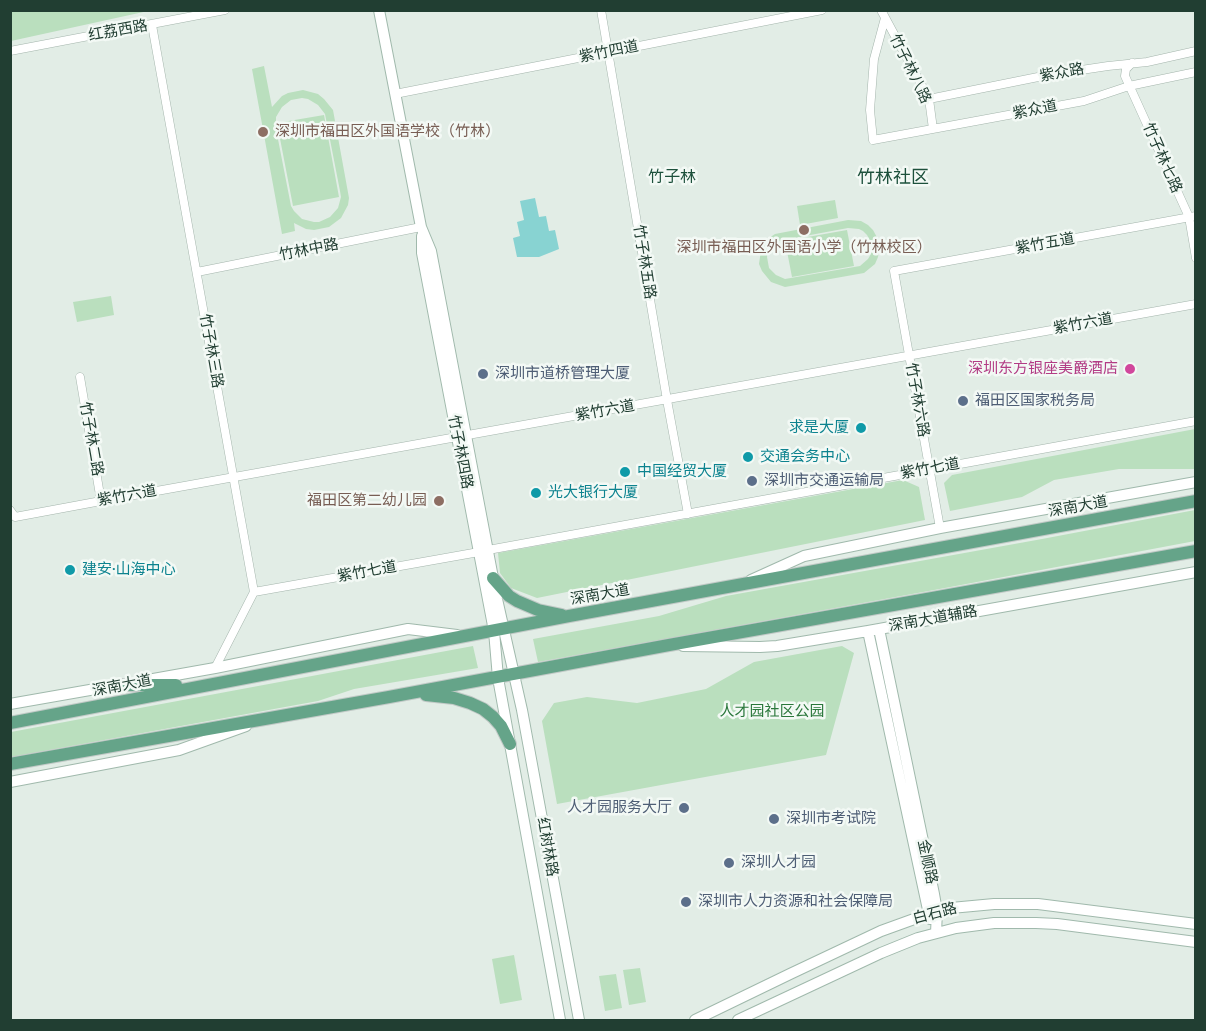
<!DOCTYPE html>
<html>
<head>
<meta charset="utf-8">
<style>
	body { margin:0 }
	#map { position:relative; width:1206px; height:1031px; overflow:hidden; background:#e2ede6; font-family:"Fira Sans",sans-serif }
	canvas { display:block }
	.frame { position:absolute; inset:0; border:12px solid #213e32; pointer-events:none }
</style>
</head>
<body>
<div id="map">
<canvas width="1206" height="1031"></canvas>
<div class="frame"></div>
</div>
<script>
const ctx = document.querySelector('canvas').getContext('2d');
ctx.lineJoin = 'round';
function fill(path, color) {
  ctx.fillStyle = color;
  ctx.fill(path, 'evenodd');
}
function shape(rows) {
  const path = new Path2D();
  for (const r of rows) {
    path.moveTo(r[0], r[1]);
    for (let i = 2; i < r.length; i += 2) path.lineTo(r[i], r[i + 1]);
  }
  return path;
}
function trace(path, color, width, dash) {
  ctx.strokeStyle = color;
  ctx.lineWidth = width;
  ctx.lineCap = dash ? 'butt' : 'round';
  ctx.setLineDash(dash || []);
  ctx.stroke(path);
}
function label(font, color, halo, rows, align = 'center') {
  ctx.font = font + ' "Fira Sans","Noto Sans SC",sans-serif';
  ctx.lineWidth = 5;
  ctx.setLineDash([]);
  ctx.textBaseline = 'middle';
  ctx.strokeStyle = halo;
  ctx.fillStyle = color;
  for (const [text, x, y, turn = 0] of rows) {
    ctx.save();
    ctx.translate(x, y);
    ctx.rotate((+turn || 0) * Math.PI / 180);
    ctx.textAlign = isNaN(turn) ? turn : align;
    if (halo) ctx.strokeText(text, 0, 0);
    ctx.fillText(text, 0, 0);
    ctx.restore();
  }
}
const green = shape([
	[11,10,148,10,148,11,11,41],
	[264,66,272,107,282,96,288,93,303,90,318,94,324,99,333,110,349,198,348,205,341,218,329,227,314,230,306,229,294,223,295,231,282,234,252,69],
	[302,98,308,99,318,105,325,114,340,191,341,197,338,208,330,217,319,222,314,222,302,219,294,211,291,206,276,129,276,117,282,107,291,100],
	[324,115,339,197,293,206,277,123],
	[835,200,838,218,800,225,797,206],
	[848,220,861,221,868,225,873,230,880,243,878,257,875,264,864,273,785,287,771,282,762,271,759,264,761,250,769,238,775,234],
	[848,228,859,229,863,231,867,235,872,244,871,254,868,259,860,266,785,279,776,275,769,268,767,257,768,252,774,244,778,241],
	[847,230,854,266,792,277,785,241],
	[111,296,114,315,77,322,73,302],
	[1195,429,1195,469,1119,469,1054,480,1022,497,950,511,944,483,952,475],
	[903,480,919,487,925,520,537,598,511,588,500,573,498,553],
	[1195,510,1195,541,945,588,538,662,533,639,659,616,726,596,1042,539],
	[473,646,478,668,354,689,318,701,11,757,11,732],
	[842,646,854,653,826,755,557,804,542,721,554,703,587,697,637,703,706,689,754,662],
	[514,955,522,1000,500,1004,492,959],
	[640,968,646,1002,629,1005,623,970],
	[616,974,622,1008,605,1011,599,976]
]);
const water = shape([
	[535,198,539,217,546,216,549,231,555,230,559,249,539,257,517,257,513,238,520,236,517,222,524,220,520,201]
]);
const street = shape([
	[601,10,667,400,688,514],
	[881,10,929,99,933,129],
	[885,18,874,59,870,110,873,140,1084,101,1129,86,1196,72],
	[152,25,254,592,215,668],
	[10,51,225,10],
	[1132,63,1126,69,1125,76,1189,217,1196,258],
	[395,94,822,10],
	[929,99,1048,75,1108,66,1147,62,1196,51],
	[197,272,421,227],
	[80,377,101,501],
	[10,510,15,517,101,501,1196,304],
	[940,528,894,271,1196,216],
	[488,550,1196,421],
	[254,592,479,552]
]);
const secondary = shape([
	[379,10,421,227,431,251,497,599,522,710,579,1020],
	[422,236,422,253,494,631,498,678,560,1020],
	[751,580,804,556,940,528,1196,482],
	[879,629,934,894,937,911,936,933],
	[868,631,930,919],
	[683,646,760,647,777,646,868,631,1196,572],
	[142,681,215,668,408,629,457,635],
	[10,704,124,684],
	[10,782,179,750,246,726],
	[695,1020,790,974,881,931,928,914,951,908,994,904,1038,904,1196,924],
	[738,1020,881,953,918,938,956,928,994,923,1036,923,1057,924,1196,942]
]);
const primary = shape([
	[493,578,509,596,517,601,538,610,562,615],
	[117,685,176,685],
	[426,695,454,698,470,703,483,709,493,717,501,726,510,744],
	[10,723,569,616,1196,501],
	[10,764,389,697,669,645,1196,551]
]);
const markers = [
	[263,132,6,"#8d6e63"],
	[804,230,6,"#8d6e63"],
	[1130,369,6,"#d1479c"],
	[483,374,6,"#5c6f8a"],
	[963,401,6,"#5c6f8a"],
	[861,428,6,"#0f9aa8"],
	[748,457,6,"#0f9aa8"],
	[625,472,6,"#0f9aa8"],
	[752,481,6,"#5c6f8a"],
	[536,493,6,"#0f9aa8"],
	[439,501,6,"#8d6e63"],
	[70,570,6,"#0f9aa8"],
	[684,808,6,"#5c6f8a"],
	[774,819,6,"#5c6f8a"],
	[729,863,6,"#5c6f8a"],
	[686,902,6,"#5c6f8a"]
];
const streetNames = [
	["红荔西路",118,31,-10],
	["紫竹四道",609,52,-11],
	["竹子林八路",910,69,64],
	["紫众路",1062,73,-10],
	["紫众道",1035,110,-11],
	["竹子林七路",1162,158,66],
	["紫竹五道",1045,244,-10],
	["竹林中路",309,250,-11],
	["竹子林五路",644,262,81],
	["紫竹六道",1083,324,-10],
	["竹子林三路",211,351,80],
	["竹子林六路",917,400,80],
	["紫竹六道",605,411,-10],
	["竹子林二路",91,439,80],
	["竹子林四路",460,452,79],
	["紫竹七道",930,469,-10],
	["紫竹六道",127,496,-10],
	["深南大道",1078,507,-10],
	["紫竹七道",367,572,-10],
	["深南大道",600,595,-10],
	["深南大道辅路",933,619,-10],
	["深南大道",122,686,-11],
	["红树林路",547,847,80],
	["金顺路",927,862,78],
	["白石路",935,914,-15]
];
const educationNames = [
	["深圳市福田区外国语学校（竹林）",275,132],
	["深圳市福田区外国语小学（竹林校区）",804,248,"center"],
	["福田区第二幼儿园",427,501,"right"]
];
const hotelNames = [
	["深圳东方银座美爵酒店",1118,369]
];
const serviceNames = [
	["深圳市道桥管理大厦",495,374],
	["福田区国家税务局",975,401],
	["深圳市交通运输局",764,481],
	["人才园服务大厅",672,808,"right"],
	["深圳市考试院",786,819],
	["深圳人才园",741,863],
	["深圳市人力资源和社会保障局",698,902]
];
const cultureNames = [
	["求是大厦",849,428,"right"],
	["交通会务中心",760,457],
	["中国经贸大厦",637,472],
	["光大银行大厦",548,493],
	["建安·山海中心",82,570]
];
const parkNames = [
	["人才园社区公园",772,712]
];
const neighbourhoodNames = [
	["竹子林",672,178]
];
const quarterNames = [
	["竹林社区",893,178]
];
fill(green, '#badfbe');
fill(water, '#88d3d2');
trace(street, '#a4b5ac', 9);
trace(secondary, '#a0b9ac', 12);
trace(primary, '#c1c9c6', 14);
trace(street, '#fff', 8);
trace(secondary, '#fff', 10);
trace(primary, '#65a489', 12);
for (const [x, y, r, color] of markers) {
  const dot = new Path2D();
  dot.arc(x, y, r, 0, 2 * Math.PI);
  ctx.fillStyle = color;
  ctx.fill(dot);
  trace(dot, '#f3f9f5', 2);
}
label('15px', '#213e32', '#f3f9f5', streetNames);
label('15px', '#785e54', '#f3f9f5', educationNames, 'left');
label('15px', '#b23c85', '#f3f9f5', hotelNames, 'right');
label('15px', '#4e5e75', '#f3f9f5', serviceNames, 'left');
label('15px', '#0d838f', '#f3f9f5', cultureNames, 'left');
label('15px', '#2a773b', '#f3f9f5', parkNames);
label('16px', '#1d513c', '#f3f9f5', neighbourhoodNames);
label('18px', '#1d513c', '#f3f9f5', quarterNames);
</script>
</body>
</html>
